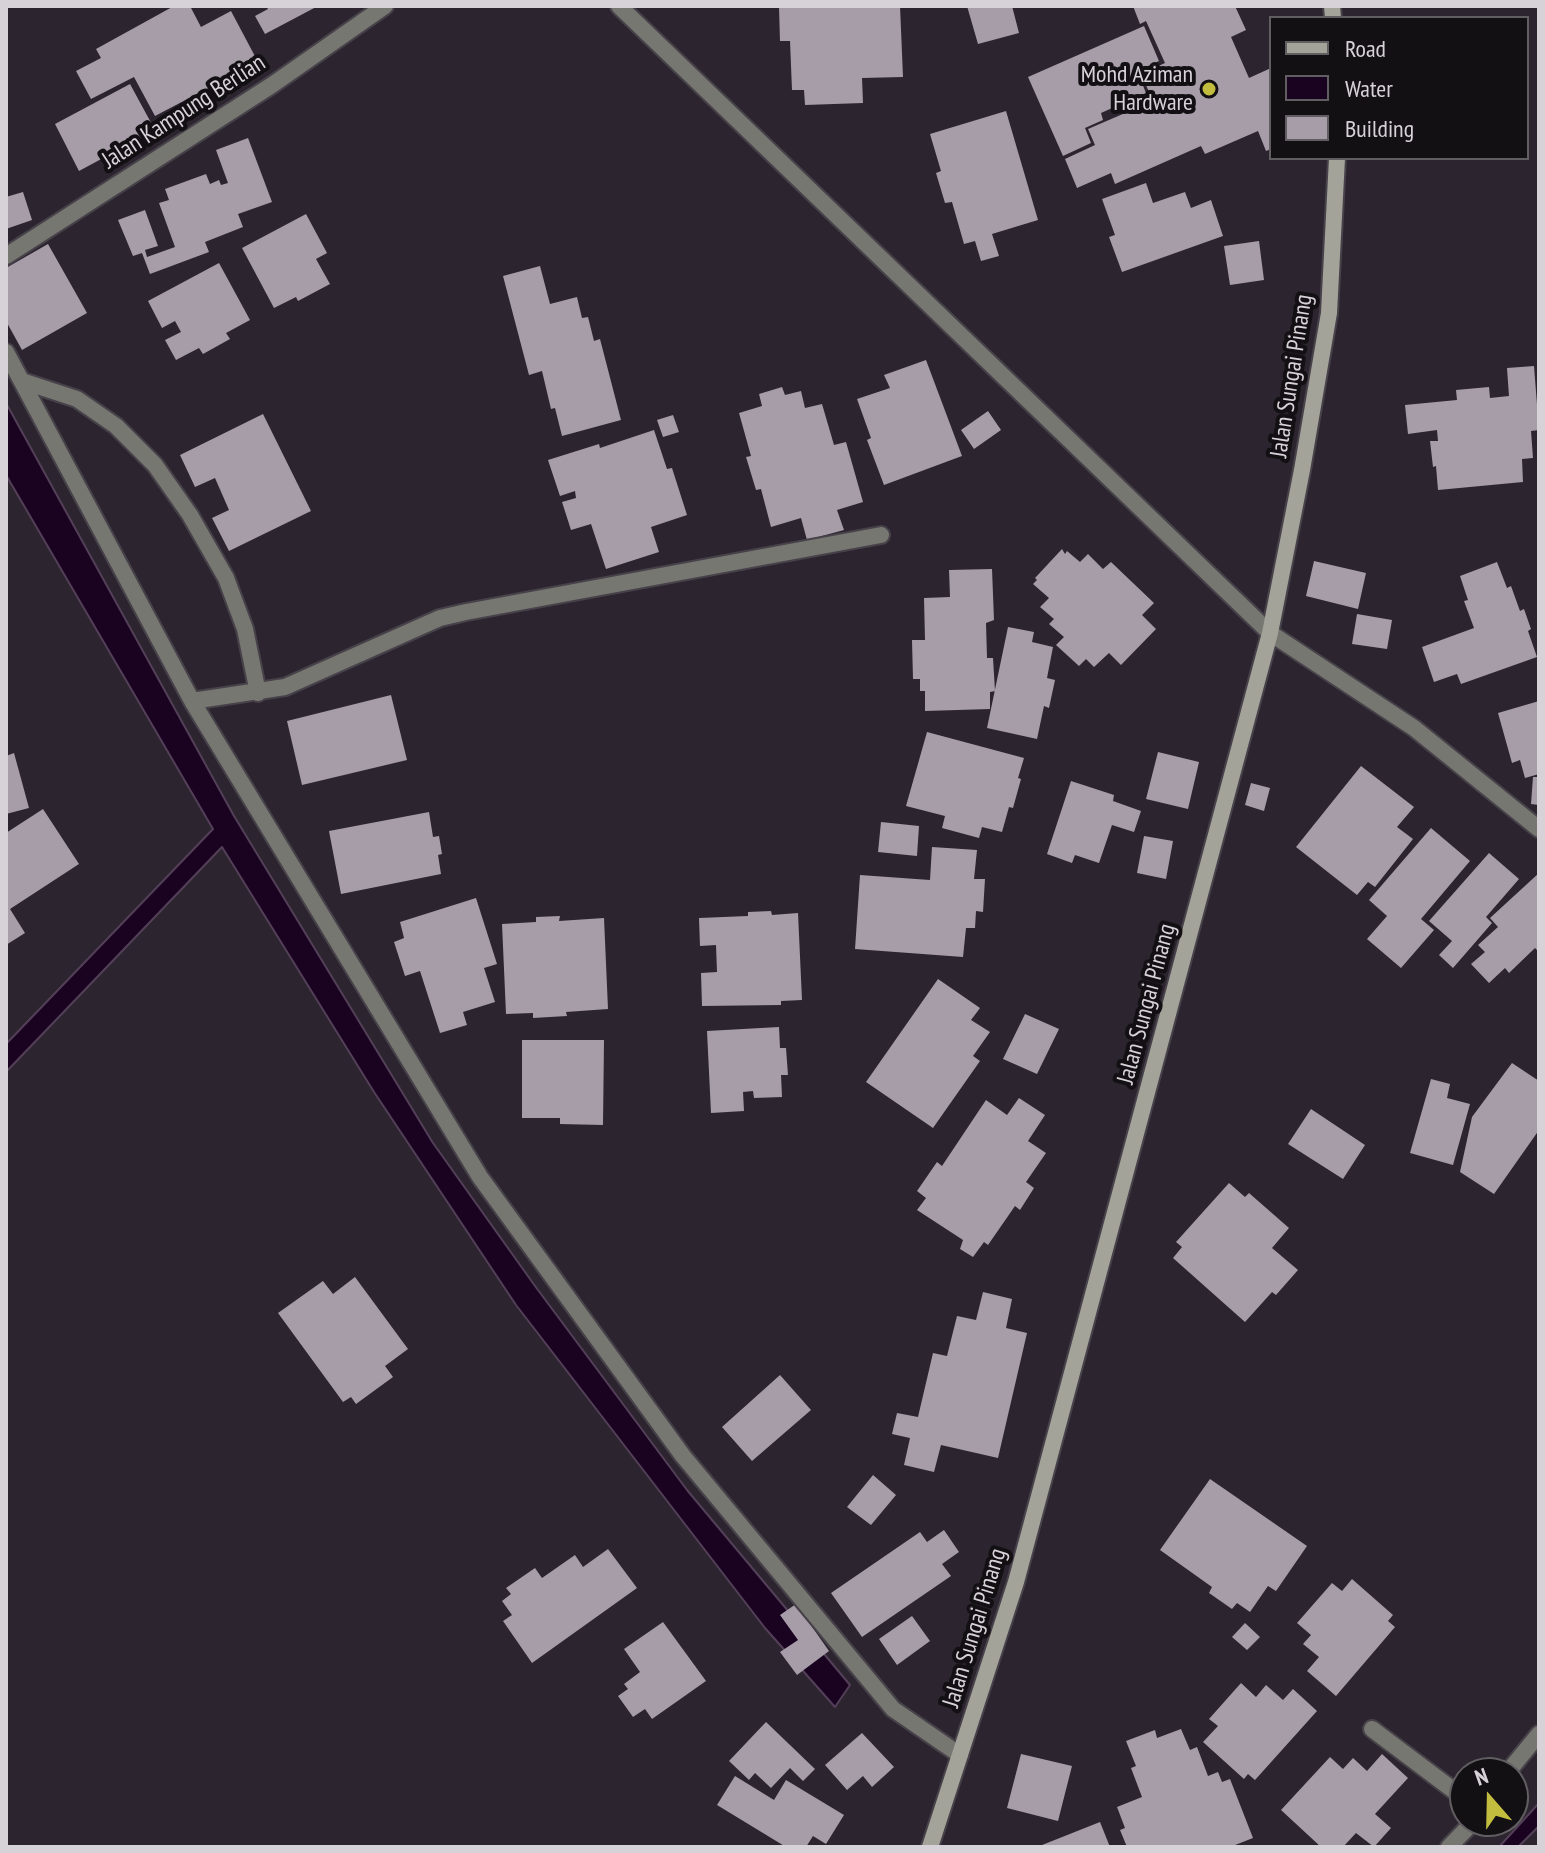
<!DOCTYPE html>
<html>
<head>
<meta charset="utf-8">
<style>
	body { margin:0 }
	#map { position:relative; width:1545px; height:1853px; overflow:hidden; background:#2c252f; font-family:"PT Sans Narrow",sans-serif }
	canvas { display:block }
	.frame { position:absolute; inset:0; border:8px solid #d7d2d8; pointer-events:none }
	.legend { position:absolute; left:1269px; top:16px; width:260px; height:144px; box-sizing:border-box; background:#131014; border:2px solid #615e62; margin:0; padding:10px 14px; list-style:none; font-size:24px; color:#d7d2d8 }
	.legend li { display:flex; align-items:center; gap:16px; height:40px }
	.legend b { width:40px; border:2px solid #615e62 }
	.north { position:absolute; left:1449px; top:1757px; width:80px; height:80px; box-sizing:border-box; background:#131014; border:2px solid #615e62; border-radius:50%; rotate:340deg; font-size:22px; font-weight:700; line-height:32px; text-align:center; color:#d7d2d8 }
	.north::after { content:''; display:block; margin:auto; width:28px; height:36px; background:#c2bd3f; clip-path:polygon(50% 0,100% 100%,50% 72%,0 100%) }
</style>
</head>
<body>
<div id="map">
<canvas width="1545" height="1853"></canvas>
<div class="frame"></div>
<ul class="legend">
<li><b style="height:10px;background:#a3a39a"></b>Road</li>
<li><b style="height:22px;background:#1a0221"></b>Water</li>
<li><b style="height:22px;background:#a69da8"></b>Building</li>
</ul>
<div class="north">N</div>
</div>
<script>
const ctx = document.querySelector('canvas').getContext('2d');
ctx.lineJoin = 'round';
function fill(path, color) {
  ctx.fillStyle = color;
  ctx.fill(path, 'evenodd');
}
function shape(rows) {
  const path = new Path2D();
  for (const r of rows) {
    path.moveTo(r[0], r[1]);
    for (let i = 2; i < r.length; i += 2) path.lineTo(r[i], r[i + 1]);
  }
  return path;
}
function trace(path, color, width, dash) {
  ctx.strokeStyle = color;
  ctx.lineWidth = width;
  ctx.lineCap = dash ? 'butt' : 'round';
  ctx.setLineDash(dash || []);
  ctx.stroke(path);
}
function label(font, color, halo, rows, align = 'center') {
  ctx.font = font + ' "PT Sans Narrow",sans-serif';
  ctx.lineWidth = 8;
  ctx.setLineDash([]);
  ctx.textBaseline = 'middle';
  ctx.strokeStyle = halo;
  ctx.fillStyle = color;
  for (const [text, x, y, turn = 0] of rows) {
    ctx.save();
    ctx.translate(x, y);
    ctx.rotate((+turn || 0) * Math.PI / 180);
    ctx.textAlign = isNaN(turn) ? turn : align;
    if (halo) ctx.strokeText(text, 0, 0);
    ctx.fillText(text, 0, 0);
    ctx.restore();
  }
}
const water = shape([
	[6,403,234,816,433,1143,535,1286,687,1490,850,1685,835,1707,765,1628,516,1305,374,1092,222,847,6,1072,6,1044,213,829,6,475,6,403],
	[1539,1803,1539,1826,1518,1847,1499,1847,1539,1803]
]);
const building = shape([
	[174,6,190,6,201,27,231,11,258,62,155,116,134,77,91,99,76,71,101,58,96,49],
	[266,6,318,6,265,34,255,16,268,9],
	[900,6,903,77,862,78,863,103,805,105,804,90,792,90,790,41,780,41,779,7],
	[967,6,1012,6,1019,33,978,44],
	[1133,6,1235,6,1246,30,1231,37,1249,78,1271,68,1271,149,1266,151,1258,131,1205,154,1201,146,1115,184,1111,173,1077,188,1065,159,1095,145,1088,129,1153,101,1141,74,1165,63,1146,21,1140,24],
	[1144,26,1159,61,1137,71,1146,93,1101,113,1103,120,1085,128,1091,143,1063,156,1028,77],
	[130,84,155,130,79,171,55,124],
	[1006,111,1038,220,992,234,999,256,981,261,975,241,964,244,952,202,945,203,936,173,941,171,930,134],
	[248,138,272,202,238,214,243,227,205,242,209,252,150,274,142,253,133,256,118,220,145,210,158,246,145,250,147,257,175,247,159,203,169,200,165,189,206,174,210,184,219,180,221,185,228,183,216,150],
	[1146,183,1153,203,1185,192,1191,208,1211,200,1223,236,1122,272,1109,237,1115,235,1102,199],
	[23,192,32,220,6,229,6,197],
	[306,214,327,253,316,259,330,284,298,301,296,297,274,308,242,248],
	[1259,241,1264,280,1230,285,1224,246],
	[48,244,87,313,22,350,6,321,6,268],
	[219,263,250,320,226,333,230,339,203,354,199,348,176,360,165,340,181,332,175,321,162,328,148,301],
	[540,266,550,304,577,297,582,318,588,317,594,341,600,339,621,420,562,436,555,408,551,409,542,371,529,375,503,276],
	[926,360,962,456,884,485,867,440,871,438,857,399,890,388,884,375],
	[1534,366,1539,430,1531,431,1533,458,1522,459,1523,482,1438,490,1436,466,1433,467,1430,441,1438,441,1437,430,1408,434,1405,405,1457,400,1456,390,1489,387,1490,398,1509,396,1507,368],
	[782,387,785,395,801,391,805,408,822,404,834,445,846,442,863,502,837,510,844,530,807,540,801,518,771,527,761,489,756,490,746,457,751,456,739,413,762,406,759,394],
	[988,411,1001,430,974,449,961,430],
	[263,414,311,511,229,551,212,518,229,510,215,478,195,487,180,455],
	[673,415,679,432,663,437,657,420],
	[654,430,667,469,672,468,687,515,651,527,659,552,606,569,591,524,571,530,562,502,576,498,575,491,560,496,548,460,599,444,600,448],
	[1062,549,1065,554,1067,551,1080,562,1088,554,1103,569,1111,562,1154,603,1142,615,1156,629,1121,665,1109,653,1094,667,1086,659,1079,666,1056,645,1064,637,1049,624,1054,619,1040,607,1049,598,1033,584,1037,580,1035,578],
	[1314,561,1366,573,1358,609,1306,596],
	[1497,562,1507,588,1511,586,1520,611,1524,609,1531,629,1528,631,1537,657,1461,684,1457,674,1434,682,1422,647,1474,628,1464,601,1468,600,1460,576],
	[992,569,994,620,986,623,987,658,993,658,995,691,990,692,990,709,925,711,925,691,920,691,920,679,913,679,912,640,925,640,924,598,950,597,949,570],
	[1357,614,1392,620,1387,649,1352,644],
	[1008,627,1034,632,1032,642,1053,647,1047,678,1055,680,1049,708,1044,706,1037,739,987,728],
	[391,695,407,760,302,785,287,721],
	[1539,701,1539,774,1525,778,1520,760,1512,763,1498,713],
	[927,732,1024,758,1018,778,1021,779,1013,808,1009,807,1002,832,982,827,979,838,942,828,945,816,906,806],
	[1158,752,1199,762,1188,809,1146,799],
	[14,753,29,808,6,814,6,756],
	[1361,766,1414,807,1397,827,1413,839,1375,887,1368,882,1357,895,1296,847],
	[1533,777,1539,777,1539,805,1531,804],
	[1071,781,1114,795,1113,801,1141,811,1134,832,1112,825,1099,863,1075,855,1072,863,1047,854],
	[1251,783,1270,788,1264,811,1245,805],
	[43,809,79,864,10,909,25,933,6,945,6,833],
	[429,812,433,837,439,836,442,854,438,855,441,874,341,894,329,831],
	[881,822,919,826,917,856,878,852],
	[1431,828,1470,861,1421,919,1434,930,1401,968,1367,939,1387,916,1369,900],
	[1144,836,1173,841,1166,879,1137,873],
	[932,847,977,850,974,879,985,879,983,912,976,911,975,928,966,928,963,957,855,949,860,875,930,880],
	[1489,853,1519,879,1486,917,1492,923,1453,968,1439,955,1452,941,1429,921],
	[1539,873,1539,952,1535,948,1509,973,1505,968,1489,983,1471,964,1485,952,1478,945,1498,927,1490,918],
	[476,898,497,964,484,968,495,1002,463,1012,467,1025,440,1033,420,971,405,976,394,942,404,938,400,922],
	[771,911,772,915,798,913,802,1000,781,1001,781,1005,702,1006,701,973,717,972,716,945,700,946,699,918,748,916,748,912],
	[560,916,559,921,604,918,608,1009,566,1012,567,1016,533,1018,533,1013,506,1014,502,924,536,922,536,917],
	[938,979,980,1008,971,1020,990,1032,973,1056,980,1061,933,1128,866,1082],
	[1025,1014,1059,1029,1037,1074,1003,1059],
	[779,1027,780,1048,786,1048,788,1075,781,1075,782,1097,754,1098,753,1091,743,1092,744,1111,711,1113,707,1031],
	[522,1040,604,1040,603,1125,560,1124,560,1118,522,1118],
	[1512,1063,1539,1081,1539,1130,1494,1194,1460,1172,1472,1117],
	[1431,1079,1450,1084,1447,1098,1470,1104,1453,1165,1410,1153],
	[1019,1098,1045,1115,1028,1141,1046,1153,1026,1182,1034,1188,1020,1210,1015,1206,988,1245,984,1242,973,1257,960,1249,963,1240,917,1210,926,1198,917,1191,937,1162,942,1166,986,1100,1007,1115],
	[1311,1109,1365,1145,1343,1179,1288,1144],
	[1229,1183,1245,1197,1249,1193,1289,1228,1272,1248,1298,1270,1276,1295,1272,1292,1245,1322,1173,1258,1182,1247,1176,1242],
	[355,1277,408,1349,385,1366,393,1377,356,1404,351,1397,343,1402,278,1313,323,1281,333,1294],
	[983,1292,1012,1299,1006,1328,1027,1333,998,1458,941,1445,934,1472,904,1465,910,1438,892,1434,897,1413,918,1417,933,1353,947,1356,957,1316,976,1320],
	[780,1375,811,1410,752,1461,722,1427],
	[873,1475,896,1495,871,1525,847,1507],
	[1210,1479,1307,1546,1276,1591,1268,1586,1250,1612,1237,1603,1232,1609,1209,1593,1212,1587,1160,1550],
	[944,1530,959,1552,942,1564,951,1576,862,1637,831,1593,920,1532,927,1542],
	[608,1549,637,1588,532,1663,503,1621,512,1615,502,1601,511,1594,506,1588,535,1568,542,1578,575,1555,583,1567],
	[1352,1579,1393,1615,1388,1621,1395,1627,1336,1696,1307,1671,1319,1657,1303,1644,1311,1635,1297,1623,1332,1583,1342,1591],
	[796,1604,829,1651,797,1675,780,1652,798,1640,780,1615],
	[912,1616,930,1641,897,1665,879,1639],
	[663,1622,706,1681,652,1719,645,1709,633,1717,618,1696,628,1689,624,1684,640,1672,624,1649],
	[1245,1623,1260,1637,1247,1650,1232,1637],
	[1241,1683,1256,1697,1266,1685,1283,1700,1293,1689,1317,1711,1255,1780,1248,1774,1244,1779,1203,1742,1218,1726,1209,1719],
	[766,1722,815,1769,803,1781,790,1768,771,1788,755,1773,749,1780,729,1761],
	[1181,1729,1190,1750,1197,1747,1208,1776,1218,1772,1222,1782,1230,1779,1253,1838,1230,1847,1127,1847,1120,1830,1125,1828,1117,1807,1142,1797,1131,1768,1136,1766,1126,1741,1155,1730,1157,1738],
	[862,1733,894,1767,872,1787,863,1776,847,1790,825,1765],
	[1021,1754,1072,1766,1058,1821,1007,1808],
	[1382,1754,1408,1778,1375,1814,1391,1828,1374,1847,1356,1833,1343,1847,1321,1847,1281,1810,1330,1757,1343,1769,1353,1758,1367,1771],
	[735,1776,774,1800,786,1780,844,1815,826,1844,813,1836,806,1847,786,1847,717,1805],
	[1100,1822,1110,1847,1037,1847]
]);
const lane = shape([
	[22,381,77,399,116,426,155,465,190,515,226,578,245,629,258,693],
	[1372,1729,1465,1799]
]);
const street = shape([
	[619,6,1270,633,1414,728,1539,829],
	[6,256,272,85,385,6],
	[6,352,192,701,480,1177,683,1456,893,1709,960,1755],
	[192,701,285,687,440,618,466,612,881,535],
	[1507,1773,1539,1734],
	[1449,1847,1474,1821]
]);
const secondary = shape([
	[1332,6,1333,18],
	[930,1847,1016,1582,1270,633,1302,470,1329,313,1337,158]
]);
const markers = [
	[1209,89,8,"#c2bd3f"]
];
const poiNames = [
	["Mohd Aziman",1193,75],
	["Hardware",1193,103]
];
const streetNames = [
	["Jalan Kampung Berlian",184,112,-33],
	["Jalan Sungai Pinang",1292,376,-81],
	["Jalan Sungai Pinang",1147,1004,-75],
	["Jalan Sungai Pinang",975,1628,-73]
];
fill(water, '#1a0221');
trace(water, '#534058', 2);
fill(building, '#a69da8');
trace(lane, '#47414a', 20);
trace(street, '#47414a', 20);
trace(secondary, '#47414a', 20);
trace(lane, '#777771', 16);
trace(street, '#777771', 16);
trace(secondary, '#a3a39a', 16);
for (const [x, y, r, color] of markers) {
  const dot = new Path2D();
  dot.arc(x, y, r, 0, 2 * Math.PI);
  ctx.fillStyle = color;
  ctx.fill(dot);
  trace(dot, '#131014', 3);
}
label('24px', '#d7d2d8', '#131014', poiNames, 'right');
label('24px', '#d7d2d8', '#131014', streetNames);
</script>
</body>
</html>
